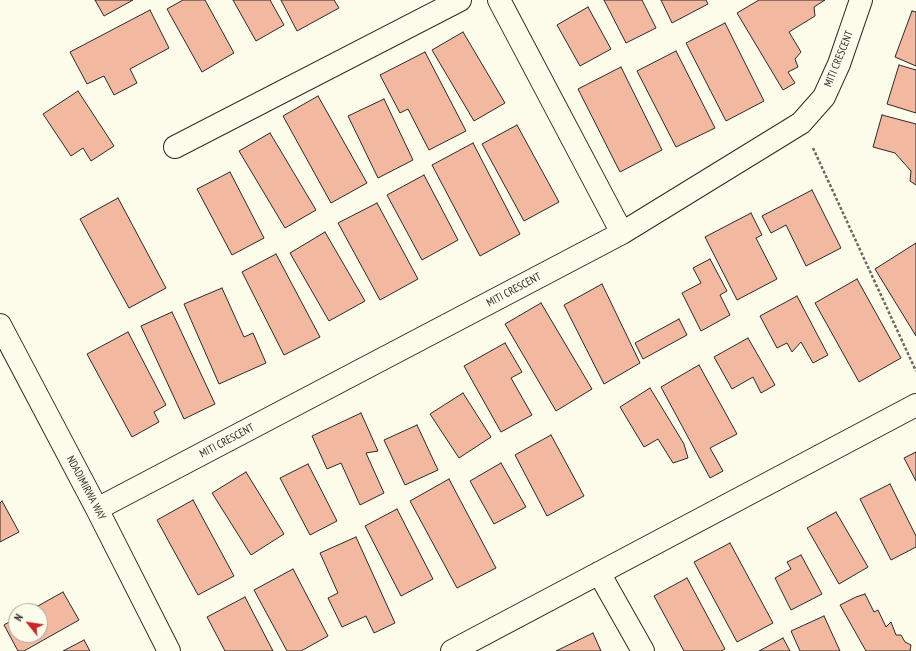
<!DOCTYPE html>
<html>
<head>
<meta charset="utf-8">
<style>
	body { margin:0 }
	#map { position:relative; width:916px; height:651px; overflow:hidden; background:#fdfbea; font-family:"PT Sans Narrow",sans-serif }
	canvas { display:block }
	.north { position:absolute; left:8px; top:603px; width:40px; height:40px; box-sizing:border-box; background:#fdfbea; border:1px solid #a9a89e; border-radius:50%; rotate:300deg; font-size:11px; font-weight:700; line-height:16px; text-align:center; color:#2b2b2b }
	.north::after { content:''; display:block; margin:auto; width:14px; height:18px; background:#c62828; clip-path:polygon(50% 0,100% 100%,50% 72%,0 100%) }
</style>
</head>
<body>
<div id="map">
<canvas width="916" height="651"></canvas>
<div class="north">N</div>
</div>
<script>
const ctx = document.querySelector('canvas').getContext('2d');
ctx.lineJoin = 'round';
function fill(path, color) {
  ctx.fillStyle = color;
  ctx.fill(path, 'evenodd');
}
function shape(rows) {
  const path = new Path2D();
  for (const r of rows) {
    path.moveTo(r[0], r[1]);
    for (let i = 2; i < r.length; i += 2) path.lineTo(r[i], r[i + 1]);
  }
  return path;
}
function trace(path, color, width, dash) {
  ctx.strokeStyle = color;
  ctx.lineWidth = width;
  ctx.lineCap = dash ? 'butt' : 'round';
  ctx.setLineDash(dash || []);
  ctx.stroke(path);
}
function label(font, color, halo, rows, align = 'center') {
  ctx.font = font + ' "PT Sans Narrow",sans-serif';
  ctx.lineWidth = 3;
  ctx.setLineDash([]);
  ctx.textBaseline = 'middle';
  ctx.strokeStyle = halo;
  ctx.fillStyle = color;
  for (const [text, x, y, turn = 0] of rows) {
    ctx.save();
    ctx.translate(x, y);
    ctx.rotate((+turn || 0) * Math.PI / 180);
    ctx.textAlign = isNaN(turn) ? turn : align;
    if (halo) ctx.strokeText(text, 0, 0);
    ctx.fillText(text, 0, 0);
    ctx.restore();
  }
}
const building = shape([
	[95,0,133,0,104,16,95,0],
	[183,0,205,0,234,53,202,72,167,9,183,0],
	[233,0,270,0,284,25,256,41,233,0],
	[281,0,334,0,339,8,297,31,281,0],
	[604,0,642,0,656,28,626,43,604,0],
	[661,0,706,0,708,4,672,23,661,0],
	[759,0,825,0,814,7,815,16,789,32,801,52,795,59,798,67,788,72,795,83,783,90,737,13,759,0],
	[588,7,611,49,580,66,557,25,588,7],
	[150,10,169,48,130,69,137,83,114,95,104,76,87,84,70,52,150,10],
	[912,11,916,12,916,66,895,57,912,11],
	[725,23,764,101,726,121,686,43,725,23],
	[463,32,505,103,474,121,432,50,463,32],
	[676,51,715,128,676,147,637,71,676,51],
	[425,52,466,131,429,150,408,109,400,113,380,75,425,52],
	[899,65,916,70,916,113,887,104,899,65],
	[621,67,662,150,620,172,578,89,621,67],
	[78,91,114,146,91,161,83,148,71,156,43,114,78,91],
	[318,96,367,183,331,203,283,116,318,96],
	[384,99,413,160,378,178,348,116,384,99],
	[882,115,916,124,916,185,910,181,911,171,895,153,873,147,882,115],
	[517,125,559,202,524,221,482,144,517,125],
	[270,133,316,210,285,228,239,151,270,133],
	[473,143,520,234,480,256,432,165,473,143],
	[230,172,264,238,232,255,197,189,230,172],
	[424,175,458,240,422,260,387,195,424,175],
	[812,190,841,248,806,266,786,225,771,233,762,216,812,190],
	[118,198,166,288,129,308,80,219,118,198],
	[377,203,418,279,380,300,338,223,377,203],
	[751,213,762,235,756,238,777,279,737,300,705,237,751,213],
	[325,232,365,301,329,321,290,253,325,232],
	[916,243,916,336,875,269,916,243],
	[276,254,320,337,284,355,242,272,276,254],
	[710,259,727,291,720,295,730,315,701,331,682,293,701,283,693,268,710,259],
	[857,279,901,358,859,382,815,303,857,279],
	[602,284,640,363,604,384,564,305,602,284],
	[222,288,244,337,253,333,266,363,219,384,184,304,222,288],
	[797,296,828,355,813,363,801,342,792,352,787,343,777,348,760,316,797,296],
	[541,303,592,389,556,411,505,324,541,303],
	[172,312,215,404,184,419,141,326,172,312],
	[679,319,687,335,643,359,635,343,679,319],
	[128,332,166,405,154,412,159,422,132,437,87,354,128,332],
	[748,338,775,385,761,393,753,377,732,389,714,357,748,338],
	[505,343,522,372,511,378,532,415,501,432,464,366,505,343],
	[699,365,737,434,710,448,723,471,710,478,661,387,699,365],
	[650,388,684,444,688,458,673,463,658,439,644,447,620,407,650,388],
	[463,393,491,437,459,458,430,414,463,393],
	[361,413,378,451,366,453,384,493,360,505,341,463,327,469,312,436,361,413],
	[417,425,438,470,405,485,384,440,417,425],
	[551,435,584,496,547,516,515,455,551,435],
	[916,452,916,481,904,458,916,452],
	[501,463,526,507,494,524,470,481,501,463],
	[308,464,337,521,310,535,280,478,308,464],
	[246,472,284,534,251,555,212,493,246,472],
	[449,479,496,568,457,588,410,501,449,479],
	[890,484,916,536,916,547,891,560,860,499,890,484],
	[193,500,234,576,198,595,157,520,193,500],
	[2,501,19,532,0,542,0,503,2,501],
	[397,509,433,579,401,596,365,526,397,509],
	[836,512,868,567,839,584,807,528,836,512],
	[356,537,395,623,374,633,366,616,342,627,328,598,338,593,320,553,356,537],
	[730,543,773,623,737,642,694,562,730,543],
	[801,555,822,594,791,610,775,578,791,569,787,562,801,555],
	[293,569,328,636,301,651,287,651,254,590,293,569],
	[687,578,725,649,721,651,684,651,654,596,687,578],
	[63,592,79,620,24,651,18,651,4,625,16,618,16,635,40,635,40,611,29,611,63,592],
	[865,594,874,612,878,610,886,627,891,622,896,635,901,635,905,642,911,645,910,651,866,651,840,605,856,597,865,594],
	[245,597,273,651,225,651,207,617,245,597],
	[824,616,840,651,800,651,791,631,824,616],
	[593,633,601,651,556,651,593,633],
	[783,638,790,651,759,651,783,638],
	[84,640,90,651,63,651,84,640]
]);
const path = shape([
	[813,148,916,371]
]);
const minor = shape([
	[499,0,622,233],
	[175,147,460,0],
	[0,325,97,509,169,651],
	[97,509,622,233,801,123,824,97,839,64,861,0],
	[599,573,643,651],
	[452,651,916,405]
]);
const streetNames = [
	["MITI CRESCENT",839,59,-68],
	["MITI CRESCENT",514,290,-28],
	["MITI CRESCENT",227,441,-28],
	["NDADIMIRWA WAY",86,488,62]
];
fill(building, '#f2b8a0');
trace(building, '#2b2b2b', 1);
trace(minor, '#2b2b2b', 24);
trace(path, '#6a6964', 2.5, [3, 2]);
trace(minor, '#fdfbea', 22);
label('11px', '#2b2b2b', '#fdfbea', streetNames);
</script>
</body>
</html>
